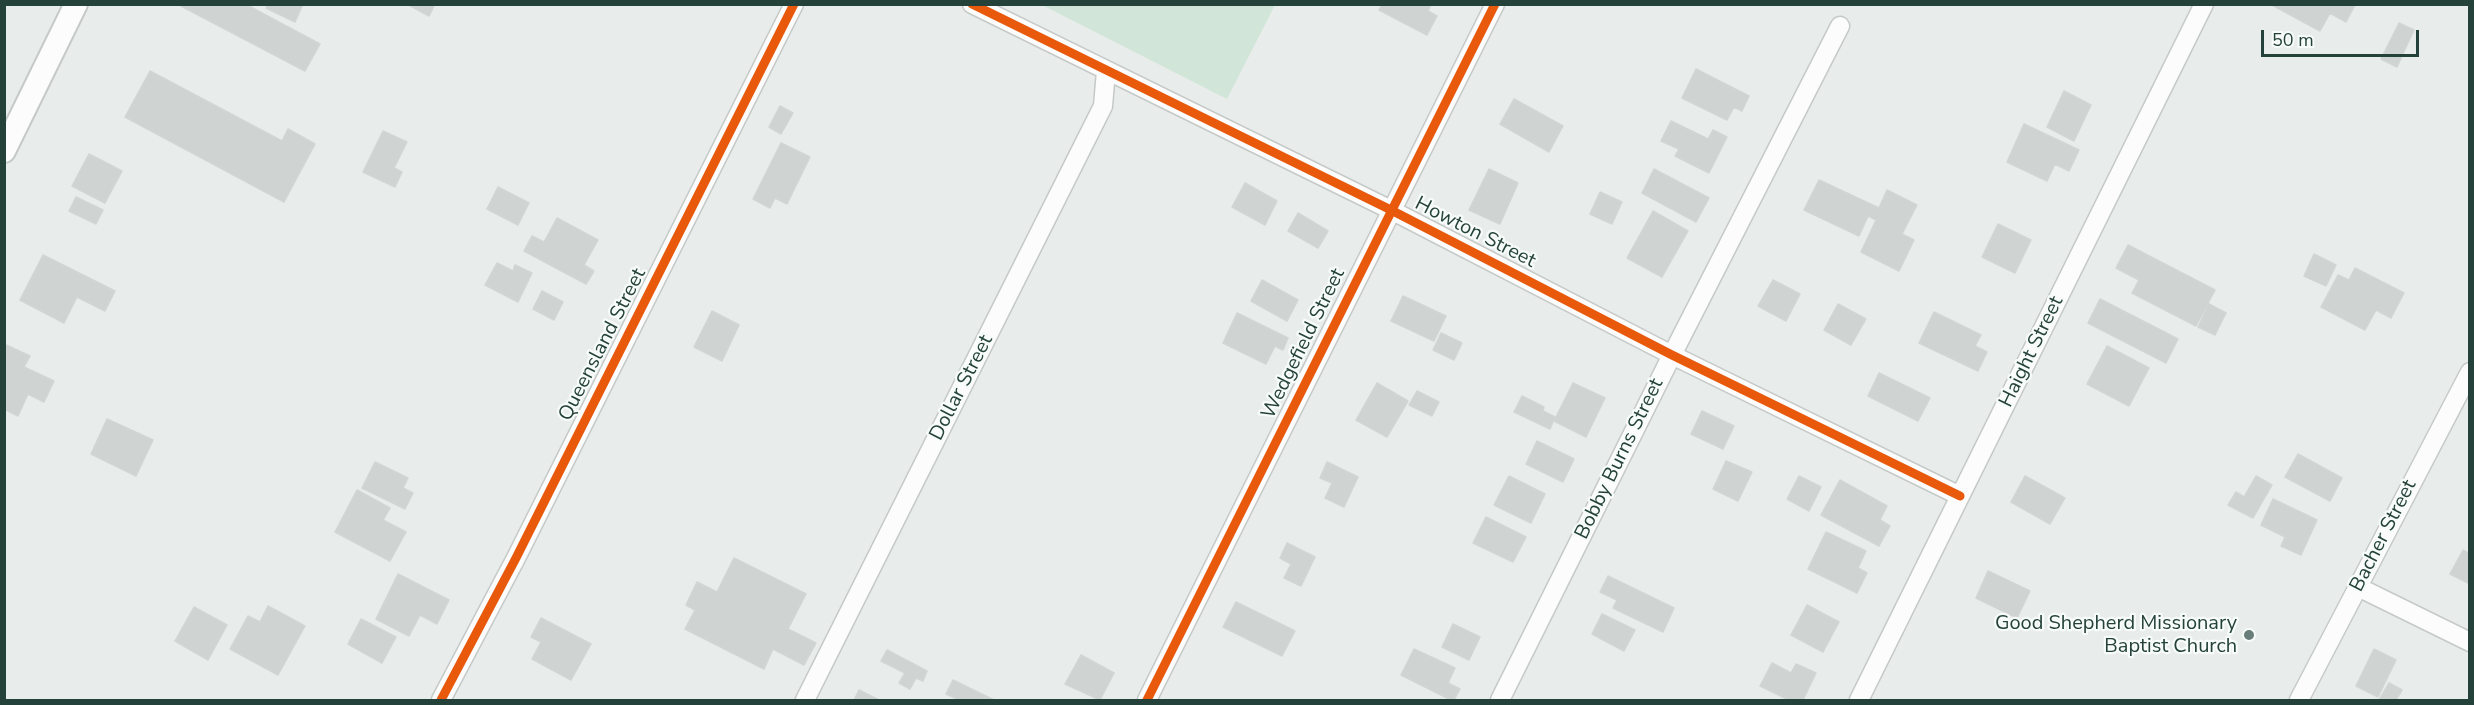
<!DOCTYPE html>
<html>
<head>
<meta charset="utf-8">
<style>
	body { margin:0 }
	#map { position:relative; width:2474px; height:705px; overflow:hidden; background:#e8edeb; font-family:"Nunito Sans",sans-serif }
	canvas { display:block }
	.frame { position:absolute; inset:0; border:6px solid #24423a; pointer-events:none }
	.scale { position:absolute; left:2261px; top:30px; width:158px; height:27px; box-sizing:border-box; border:3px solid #24423a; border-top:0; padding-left:8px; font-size:18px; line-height:21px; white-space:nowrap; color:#24423a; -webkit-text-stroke:4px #f7fbf9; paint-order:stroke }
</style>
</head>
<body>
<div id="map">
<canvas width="2474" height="705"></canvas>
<div class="frame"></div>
<div class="scale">50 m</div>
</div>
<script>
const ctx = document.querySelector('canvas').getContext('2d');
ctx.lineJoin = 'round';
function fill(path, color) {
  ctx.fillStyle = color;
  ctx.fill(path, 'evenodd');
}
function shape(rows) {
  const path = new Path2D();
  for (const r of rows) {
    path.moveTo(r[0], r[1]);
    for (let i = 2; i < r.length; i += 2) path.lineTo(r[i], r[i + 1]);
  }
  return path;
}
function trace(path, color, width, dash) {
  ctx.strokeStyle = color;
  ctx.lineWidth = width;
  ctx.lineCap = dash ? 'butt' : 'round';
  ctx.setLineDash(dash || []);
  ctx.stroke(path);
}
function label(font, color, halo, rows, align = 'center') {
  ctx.font = font + ' "Nunito Sans",sans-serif';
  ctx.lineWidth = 4.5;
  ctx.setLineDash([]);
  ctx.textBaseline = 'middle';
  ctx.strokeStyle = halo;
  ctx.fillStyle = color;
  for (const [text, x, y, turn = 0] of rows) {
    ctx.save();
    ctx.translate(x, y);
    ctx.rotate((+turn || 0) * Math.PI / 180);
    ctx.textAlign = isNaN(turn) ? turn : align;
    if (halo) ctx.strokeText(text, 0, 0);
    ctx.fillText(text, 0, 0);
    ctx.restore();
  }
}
const green = shape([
	[1042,5,1275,5,1227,99]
]);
const building = shape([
	[182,4,245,4,320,44,305,71,181,6,182,4],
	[268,4,303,4,295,22,266,8,268,4],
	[407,4,435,4,429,16,407,4],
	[1382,4,1431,4,1428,11,1437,16,1427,35,1379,10,1382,4],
	[2272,5,2272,4,2355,5,2346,22,2330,13,2320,31,2272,5],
	[2399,23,2414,30,2397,67,2381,59,2399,23],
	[1696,69,1749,96,1742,111,1734,107,1727,120,1682,98,1696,69],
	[150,71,282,141,288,129,315,144,284,202,125,117,150,71],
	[2064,91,2091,105,2074,141,2047,127,2064,91],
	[1514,99,1563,126,1549,152,1500,124,1514,99],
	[780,106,793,113,781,134,769,127,780,106],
	[1671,121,1708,139,1713,130,1727,137,1709,173,1675,156,1679,149,1661,141,1671,121],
	[2024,124,2079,150,2069,171,2055,164,2047,181,2007,162,2024,124],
	[383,131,407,142,394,168,402,172,395,187,363,172,383,131],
	[781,143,810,157,787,204,775,198,770,208,753,199,781,143],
	[89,154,122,171,105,203,72,186,89,154],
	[1489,169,1518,183,1500,224,1469,210,1489,169],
	[1654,169,1709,198,1696,222,1642,193,1654,169],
	[1819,180,1879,208,1887,190,1917,205,1902,234,1914,240,1899,271,1861,252,1876,220,1868,216,1859,236,1804,210,1819,180],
	[1245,183,1277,201,1265,225,1232,207,1245,183],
	[498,187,529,203,518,225,487,209,498,187],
	[1600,192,1622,202,1612,224,1590,214,1600,192],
	[76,197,103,210,96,224,69,211,76,197],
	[1653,211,1688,231,1662,277,1627,258,1653,211],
	[1298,213,1328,231,1318,248,1288,231,1298,213],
	[557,218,598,240,584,265,594,271,586,284,524,251,532,236,544,242,557,218],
	[1998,224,2031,240,2015,273,1982,257,1998,224],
	[2128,245,2215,290,2196,326,2132,293,2139,280,2116,268,2128,245],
	[2314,254,2336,265,2326,286,2304,276,2314,254],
	[43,255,115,291,105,311,77,297,64,323,20,300,43,255],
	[497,263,513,271,515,265,532,273,518,302,485,285,497,263],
	[2355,268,2404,293,2391,318,2376,310,2365,330,2321,307,2338,275,2349,280,2355,268],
	[1262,280,1298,300,1287,321,1251,301,1262,280],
	[1773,280,1800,294,1786,321,1758,306,1773,280],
	[542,291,563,302,554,320,533,309,542,291],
	[1403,296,1446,316,1434,341,1391,321,1403,296],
	[2100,299,2178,339,2166,363,2088,323,2100,299],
	[1838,304,1866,319,1851,345,1824,330,1838,304],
	[2209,304,2226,313,2215,335,2198,327,2209,304],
	[712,311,739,325,722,361,694,347,712,311],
	[1934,312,1981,335,1975,346,1987,352,1978,371,1919,343,1934,312],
	[1237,313,1288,338,1283,350,1275,346,1266,364,1223,343,1237,313],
	[1441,333,1462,343,1454,360,1433,350,1441,333],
	[4,344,30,356,24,367,54,381,44,402,28,394,18,416,4,409,4,344],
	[2107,346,2149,368,2129,406,2087,384,2107,346],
	[1879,373,1930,398,1918,421,1868,396,1879,373],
	[1377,383,1408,401,1387,437,1356,420,1377,383],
	[1573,383,1605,398,1586,437,1554,421,1573,383],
	[1417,391,1439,402,1432,416,1409,405,1417,391],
	[1522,396,1544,407,1543,411,1555,417,1550,429,1514,412,1522,396],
	[1702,411,1734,426,1723,449,1691,434,1702,411],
	[107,419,153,440,136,476,91,454,107,419],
	[1537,441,1574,459,1563,482,1526,464,1537,441],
	[2298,454,2342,478,2330,501,2285,477,2298,454],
	[1726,461,1752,472,1738,501,1713,489,1726,461],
	[375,462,408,478,403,488,413,493,405,509,362,488,375,462],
	[1327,462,1358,477,1344,507,1325,498,1332,483,1320,478,1327,462],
	[1509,476,1545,494,1531,523,1494,505,1509,476],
	[1799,476,1821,487,1809,511,1787,499,1799,476],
	[2025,476,2065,498,2050,524,2011,502,2025,476],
	[2256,476,2272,485,2253,518,2228,505,2236,492,2244,497,2256,476],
	[1840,480,1887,506,1880,520,1890,526,1879,546,1821,515,1840,480],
	[357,490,390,508,383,520,406,532,390,561,335,532,357,490],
	[2273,499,2317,520,2301,555,2281,546,2285,537,2261,525,2273,499],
	[1486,517,1526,537,1513,562,1473,543,1486,517],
	[1826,532,1866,551,1858,568,1867,573,1857,593,1808,569,1826,532],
	[1287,543,1315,557,1301,586,1284,578,1291,564,1280,558,1287,543],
	[2463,550,2470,554,2470,584,2450,574,2463,550],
	[734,558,806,594,788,629,816,643,804,665,773,649,764,669,685,629,695,610,686,605,697,582,717,592,734,558],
	[1988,571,2030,591,2017,618,1976,598,1988,571],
	[398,574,449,600,437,624,420,615,409,636,376,619,398,574],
	[1608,576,1674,608,1663,632,1613,608,1617,600,1600,592,1608,576],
	[1236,602,1295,631,1282,656,1223,627,1236,602],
	[1807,605,1839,622,1823,652,1791,635,1807,605],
	[268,606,305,626,278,675,230,649,248,616,260,622,268,606],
	[194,607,227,625,208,660,175,641,194,607],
	[1602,614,1635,630,1624,651,1592,634,1602,614],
	[541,618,591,644,571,680,532,659,541,642,531,637,541,618],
	[361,619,396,637,382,663,348,644,361,619],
	[1453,624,1480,637,1469,660,1442,647,1453,624],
	[1414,649,1455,668,1448,683,1460,689,1454,700,1448,700,1449,699,1401,675,1414,649],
	[2374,649,2396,660,2378,697,2356,686,2374,649],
	[887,650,927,671,923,681,916,678,910,689,899,683,905,673,881,661,887,650],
	[1081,655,1114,673,1100,700,1065,684,1081,655],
	[1772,663,1791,673,1796,664,1816,673,1803,700,1789,700,1760,686,1772,663],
	[953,680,994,700,960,700,946,694,953,680],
	[2389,683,2402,690,2396,700,2379,700,2389,683],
	[859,690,879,700,854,700,859,690]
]);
const minor = shape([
	[972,4,1391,210,1672,355,1960,496],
	[2358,587,2470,642],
	[441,700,516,558,794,4],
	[805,700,1103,106,1106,71],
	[1147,700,1495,4],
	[1500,700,1672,355,1840,26],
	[1859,700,2204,4],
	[2299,700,2470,372]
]);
const tertiary = shape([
	[4,151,76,4]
]);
const cycleway = shape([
	[972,4,1391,210,1672,355,1960,496],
	[441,700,516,558,794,4],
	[1147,700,1495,4]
]);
const markers = [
	[2249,635,6,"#697e78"]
];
const streetNames = [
	["Howton Street",1475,233,27],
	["Wedgefield Street",1304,344,-64],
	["Queensland Street",603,345,-63],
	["Haight Street",2032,352,-64],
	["Dollar Street",962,388,-63],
	["Bobby Burns Street",1620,459,-64],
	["Bacher Street",2384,536,-63]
];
const poiNames = [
	["Good Shepherd Missionary",2237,624],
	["Baptist Church",2237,647]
];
fill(green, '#d1e6d8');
fill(building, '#cfd4d2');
trace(building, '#d1d6d4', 1.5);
trace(minor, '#c5cac8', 21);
trace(tertiary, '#c5cac8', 26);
trace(minor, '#fcfcfc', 18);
trace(tertiary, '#fcfcfc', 22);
trace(cycleway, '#e8590c', 9);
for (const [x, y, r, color] of markers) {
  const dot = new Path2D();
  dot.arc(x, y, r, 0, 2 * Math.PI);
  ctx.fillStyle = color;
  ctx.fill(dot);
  trace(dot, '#f7fbf9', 2);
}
label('20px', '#24423a', '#f7fbf9', streetNames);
label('20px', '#24423a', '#f7fbf9', poiNames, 'right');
</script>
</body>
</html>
